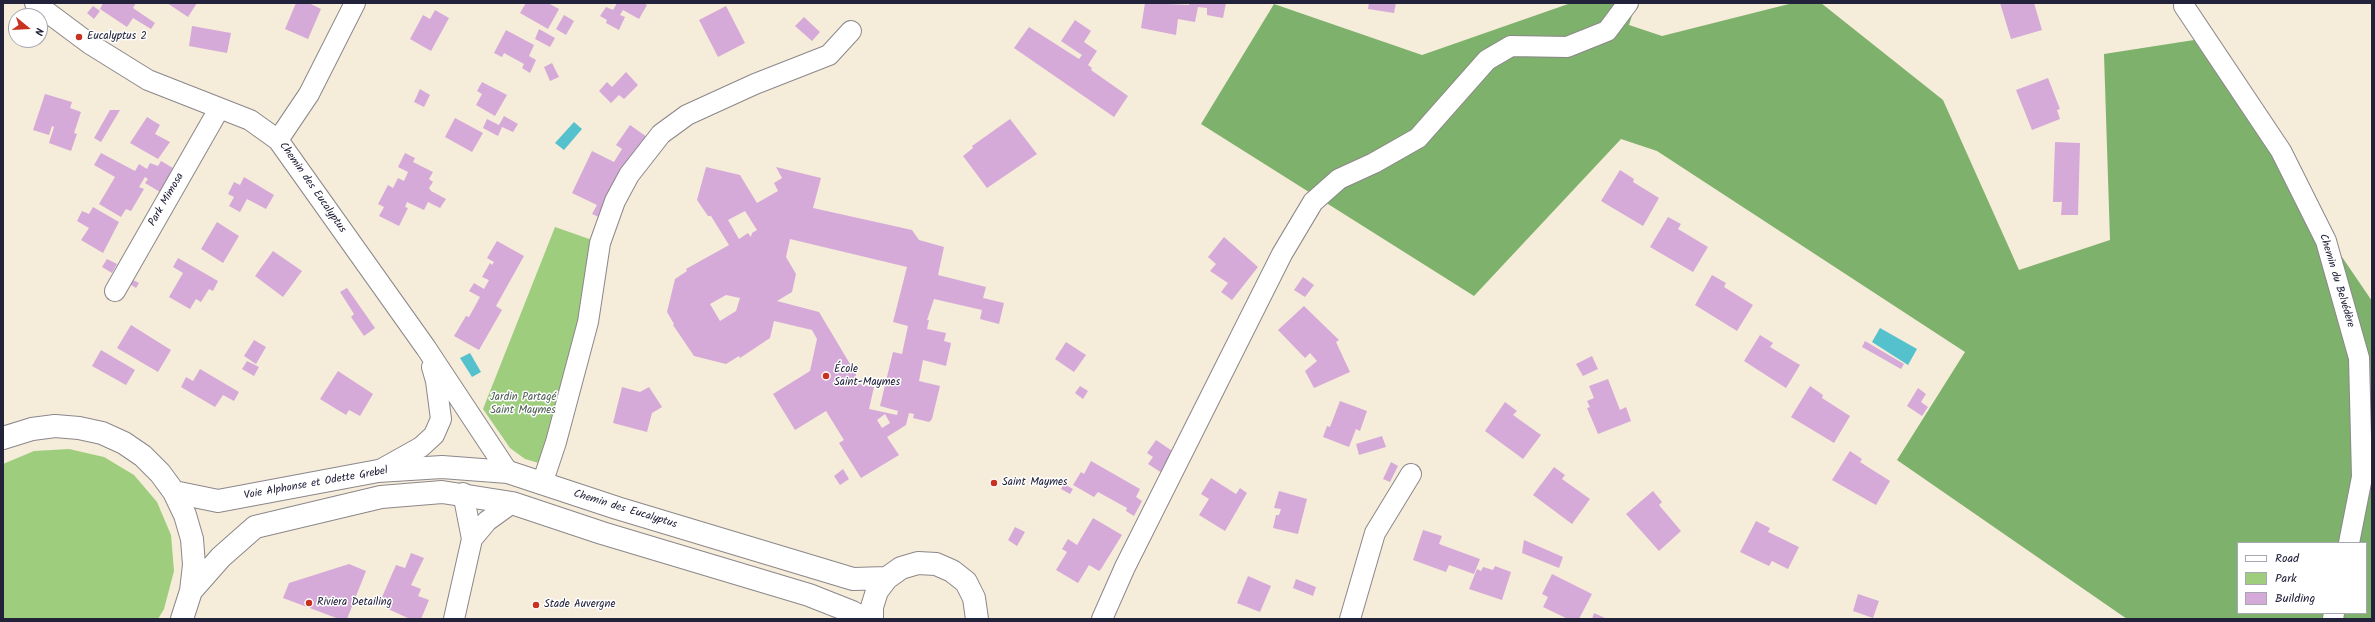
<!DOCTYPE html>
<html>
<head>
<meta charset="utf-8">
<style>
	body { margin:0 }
	#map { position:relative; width:2375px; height:622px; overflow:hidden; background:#f5ecda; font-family:Kalam,sans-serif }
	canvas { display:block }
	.frame { position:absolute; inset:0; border:4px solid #22223b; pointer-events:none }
	.legend { position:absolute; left:2237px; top:542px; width:130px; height:72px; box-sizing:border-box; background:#fff; border:1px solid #a7a7b1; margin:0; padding:5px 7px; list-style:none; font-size:12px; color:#22223b }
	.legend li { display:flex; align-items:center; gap:8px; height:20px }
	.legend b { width:20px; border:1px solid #a7a7b1 }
	.north { position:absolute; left:8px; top:8px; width:40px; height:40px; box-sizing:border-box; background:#fff; border:1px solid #a7a7b1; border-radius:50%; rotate:108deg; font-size:11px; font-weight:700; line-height:16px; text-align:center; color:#22223b }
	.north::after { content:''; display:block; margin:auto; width:14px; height:18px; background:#c8321e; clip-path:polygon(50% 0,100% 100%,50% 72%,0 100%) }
</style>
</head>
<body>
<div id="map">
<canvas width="2375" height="622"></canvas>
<div class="frame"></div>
<ul class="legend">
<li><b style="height:5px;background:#fff"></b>Road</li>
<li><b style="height:11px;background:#9ece7d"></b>Park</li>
<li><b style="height:11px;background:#d6aad8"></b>Building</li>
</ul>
<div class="north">N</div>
</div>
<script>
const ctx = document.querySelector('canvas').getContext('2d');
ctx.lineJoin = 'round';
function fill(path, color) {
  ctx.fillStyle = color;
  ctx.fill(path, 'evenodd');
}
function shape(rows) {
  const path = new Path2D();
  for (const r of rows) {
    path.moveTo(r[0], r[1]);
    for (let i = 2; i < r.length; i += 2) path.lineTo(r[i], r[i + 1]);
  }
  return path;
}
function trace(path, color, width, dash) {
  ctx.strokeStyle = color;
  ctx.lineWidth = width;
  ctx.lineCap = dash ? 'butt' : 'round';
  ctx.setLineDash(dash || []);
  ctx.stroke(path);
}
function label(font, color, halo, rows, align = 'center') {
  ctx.font = font + ' Kalam,sans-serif';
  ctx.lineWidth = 3;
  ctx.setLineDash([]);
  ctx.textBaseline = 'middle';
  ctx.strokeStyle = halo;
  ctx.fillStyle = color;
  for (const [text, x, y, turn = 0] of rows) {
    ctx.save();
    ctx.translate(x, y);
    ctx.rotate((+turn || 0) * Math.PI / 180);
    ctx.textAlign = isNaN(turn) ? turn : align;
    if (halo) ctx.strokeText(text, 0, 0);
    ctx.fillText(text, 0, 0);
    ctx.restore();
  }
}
const green = shape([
	[555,227,595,241,584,303,542,464,525,459,510,448,483,409],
	[69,449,104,457,134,475,157,502,171,535,174,571,164,609,158,619,3,619,3,464,34,451]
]);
const forest = shape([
	[1571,3,1636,3,1629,25,1662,36,1793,3,1821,3,1943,100,2019,270,2110,240,2104,54,2194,40,2372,301,2372,619,2127,619,1897,460,1965,352,1657,151,1621,139,1474,296,1201,124,1274,4,1422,55],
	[2238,543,2366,543,2366,613,2238,613]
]);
const water = shape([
	[574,122,582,129,564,150,555,143],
	[1880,328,1917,349,1908,365,1872,342],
	[470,353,481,372,472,377,460,358]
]);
const building = shape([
	[103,3,136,3,133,8,155,23,151,29,133,18,127,27,100,9],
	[167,3,197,3,188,17],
	[296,3,309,3,321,9,308,39,285,29],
	[526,3,548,3,559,9,548,29,520,13],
	[617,3,644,3,647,5,639,19,623,10,620,15,625,17,619,30,606,23,607,20,600,16,606,7,613,10],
	[1145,3,1189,5,1189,3,1226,3,1223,18,1207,15,1207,8,1198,7,1195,22,1178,19,1176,35,1141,28],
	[1369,3,1396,3,1394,13,1368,9],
	[2000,3,2034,3,2042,30,2011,39],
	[93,6,100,11,94,19,87,13],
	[726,6,745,43,718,57,699,20],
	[435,10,449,18,431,51,410,39,423,15,430,19],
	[564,15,574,21,566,35,556,29],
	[804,17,820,32,812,41,795,26],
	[1075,20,1091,31,1084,42,1097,51,1088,65,1092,68,1091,70,1128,96,1114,117,1014,48,1029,27,1079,59,1082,55,1061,41],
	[192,26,231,33,227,53,189,46],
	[539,29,555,38,550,47,535,39],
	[506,30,534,45,529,56,536,60,530,73,522,68,524,64,504,53,502,57,494,53],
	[552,63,559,77,550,81,544,67],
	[626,72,638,85,624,99,619,95,611,103,599,91,607,82,612,87],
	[2048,78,2060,109,2057,110,2060,119,2032,130,2016,90],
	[482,82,507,95,495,116,476,105,482,94,477,91],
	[420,89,430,95,424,107,414,102],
	[45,94,72,102,70,108,81,112,74,133,77,134,71,151,49,143,54,127,52,126,49,135,33,130],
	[110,110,120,110,101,142,94,138],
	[504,116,518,124,513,132,502,127,498,136,483,128,487,119,499,125],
	[147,117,160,125,155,134,170,142,158,159,130,143],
	[455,118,483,133,472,152,445,137],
	[1010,119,1037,154,987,188,963,156,973,148,972,146],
	[630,125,647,137,628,160,599,217,592,214,597,205,572,193,592,151,614,162,622,149,616,145],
	[2055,142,2080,143,2078,215,2061,215,2062,202,2053,202],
	[101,153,135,171,139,164,147,169,150,163,158,166,161,161,173,168,160,192,145,183,148,179,145,177,139,187,144,189,131,211,126,209,121,217,99,204,115,177,94,165],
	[405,153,415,158,413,162,433,172,429,179,433,182,429,188,431,191,446,199,440,208,428,202,424,210,407,202,405,207,408,208,399,226,379,216,384,207,378,204,388,185,393,188,398,178,404,181,408,172,398,167],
	[706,167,740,175,757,203,778,191,774,183,782,178,776,167,821,178,813,208,912,230,919,240,944,247,938,275,986,287,983,298,1004,303,999,324,980,319,982,310,934,299,927,320,929,320,927,329,946,333,944,341,951,343,946,366,923,360,919,381,940,386,932,419,929,422,913,418,914,414,909,413,906,425,887,437,899,455,861,478,839,443,844,440,826,411,795,430,773,394,810,371,817,339,812,330,774,321,770,338,740,358,739,356,726,364,694,356,673,325,674,324,667,312,675,279,687,271,686,269,729,245,711,216,708,216,697,200],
	[745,211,757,230,752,233,751,237,748,233,739,239,728,220],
	[790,239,907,267,893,322,908,326,902,354,893,352,880,406,898,411,897,415,869,409,874,387,855,383,856,374,819,312,777,301,792,292,796,274,786,257],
	[726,295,740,298,736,311,720,321,710,304],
	[885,414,890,423,882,428,877,420],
	[1620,170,1634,179,1633,182,1659,198,1643,226,1601,201],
	[244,177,274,195,266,209,247,199,240,212,229,206,234,197,228,194,234,182,240,185],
	[93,207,119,222,103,253,81,240,89,228,77,221,82,211,89,214],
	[1668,217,1681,224,1678,229,1708,247,1693,272,1650,247],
	[217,222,239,236,223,263,201,249],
	[1224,237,1258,267,1232,300,1221,292,1228,283,1210,271,1216,264,1208,257],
	[497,241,524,256,496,306,502,310,479,350,454,336,466,316,469,317,480,297,469,291,474,283,484,289,489,280,482,277,490,263,492,265,494,262,487,258],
	[273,251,302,271,283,297,255,276],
	[178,258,218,281,213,291,209,289,201,302,196,299,190,309,169,297,183,273,173,267],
	[107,259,117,264,112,273,102,267],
	[1712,275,1726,283,1724,287,1753,305,1737,331,1695,305],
	[1303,277,1314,285,1305,297,1294,290],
	[131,279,139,283,136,288,128,283],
	[347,288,375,328,364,336,351,317,354,314,340,292],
	[1304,306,1339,340,1336,342,1350,372,1314,388,1305,371,1317,361,1310,353,1305,358,1278,330],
	[131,325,171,350,158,372,117,348],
	[1760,335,1773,343,1770,347,1800,365,1786,388,1744,361],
	[254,340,266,347,256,364,244,356],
	[1865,341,1904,364,1901,369,1862,347],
	[1066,342,1086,355,1074,372,1055,359],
	[101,350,135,370,126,385,92,366],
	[1592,356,1598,369,1583,376,1576,364],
	[247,361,259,367,254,376,242,369],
	[200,369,239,392,234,401,223,395,215,407,181,387,186,377,193,381],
	[338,371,373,394,360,416,349,410,346,415,320,399],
	[1608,379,1620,410,1626,407,1631,421,1598,434,1587,408,1590,407,1587,401,1594,398,1589,386],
	[1080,386,1088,391,1083,399,1075,393],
	[1810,386,1823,395,1822,398,1850,416,1834,443,1791,417],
	[622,387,640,392,649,387,662,407,652,413,647,432,613,423],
	[1918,388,1926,394,1921,402,1928,407,1922,416,1907,406],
	[1340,401,1367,411,1360,431,1356,429,1349,447,1323,437,1327,426,1330,427],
	[1505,402,1517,411,1513,415,1541,435,1523,459,1485,431],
	[1382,436,1386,447,1359,455,1356,444],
	[1156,440,1174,452,1162,473,1148,464,1153,457,1147,453],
	[1850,451,1862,459,1860,462,1890,481,1876,505,1832,480],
	[1091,461,1140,489,1136,497,1142,501,1134,516,1126,511,1127,508,1098,492,1094,497,1073,485,1081,472,1084,474],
	[1391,462,1398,466,1390,482,1383,479],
	[1554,467,1565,475,1562,479,1590,499,1572,524,1533,495],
	[843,469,849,479,840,485,834,476],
	[1211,478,1236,494,1240,488,1247,493,1225,531,1199,515,1209,499,1201,494],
	[1064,484,1073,489,1070,494,1061,489],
	[1279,491,1307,499,1298,534,1273,528,1276,515,1279,515,1281,509,1274,508],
	[1653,491,1662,502,1659,505,1681,531,1659,551,1626,514],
	[1093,518,1122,535,1101,569,1099,571,1089,565,1078,583,1056,570,1067,552,1062,549,1068,539,1077,545],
	[1756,521,1770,528,1768,532,1799,547,1788,569,1772,561,1769,566,1740,552],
	[1015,527,1025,532,1017,546,1008,540],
	[1423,530,1442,536,1439,544,1480,559,1474,574,1449,565,1446,572,1413,560],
	[1524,540,1563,557,1559,568,1522,553],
	[411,553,424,558,411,585,421,589,418,596,429,600,421,619,410,619,388,609,391,601,382,597,396,565,405,568],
	[349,564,366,571,347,619,339,619,283,598,289,583],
	[1495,566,1511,572,1502,600,1469,589,1477,569,1481,571,1483,567,1493,570],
	[1552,574,1592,594,1579,619,1568,619,1543,607,1548,597,1542,594],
	[1248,576,1271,586,1260,612,1237,603],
	[1296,579,1316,587,1313,596,1293,588],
	[1858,594,1879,601,1873,618,1853,611],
	[1594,613,1607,619,1592,619]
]);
const minor = shape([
	[35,3,90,44,148,80,250,120,278,140,426,348,508,472],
	[2184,6,2281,151,2326,241,2359,358,2362,477,2349,543],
	[278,140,309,94,355,3],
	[115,291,219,109],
	[378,471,421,447,434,435,441,419,436,381,432,367],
	[542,484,556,442,588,322,600,243,615,201,629,175,661,134,687,115,755,84,829,55,851,31],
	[472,539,487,521,512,503],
	[454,619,472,539,463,493],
	[1102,619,1125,567,1282,254,1313,202,1339,179,1374,163,1418,138,1487,60,1511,46,1567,47,1607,31,1628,3],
	[1350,619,1375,533,1411,474],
	[2333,619,2334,613]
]);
const major = shape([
	[3,438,32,429,55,426,79,428,102,433,124,443,143,456,160,473,174,492,185,515,192,539,194,565,191,591,182,619],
	[174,492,218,501,378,471,442,467,508,472,617,508,853,579,887,578],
	[191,591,221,557,255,527,381,497,442,492,512,503,602,533,809,595,852,612,865,619],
	[872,619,872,607,877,591,887,578,901,568,918,563,936,564,952,571,966,582,974,598,977,619]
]);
const markers = [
	[79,37,4,"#c8321e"],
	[826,376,4,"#c8321e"],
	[994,483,4,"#c8321e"],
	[309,603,4,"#c8321e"],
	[536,605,4,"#c8321e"]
];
const poiNames = [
	["Eucalyptus 2",87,37],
	["École",834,370],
	["Saint-Maymes",834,383],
	["Saint Maymes",1002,483],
	["Riviera Detailing",317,603],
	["Stade Auvergne",544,605]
];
const streetNames = [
	["Chemin des Eucalyptus",312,188,55],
	["Park Mimosa",167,200,-60],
	["Chemin du Belvédère",2336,281,73],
	["Voie Alphonse et Odette Grebel",316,484,-10],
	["Chemin des Eucalyptus",625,510,17]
];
const parkNames = [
	["Jardin Partagé",523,398],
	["Saint Maymes",523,411]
];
fill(green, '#9ece7d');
fill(forest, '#7eb16c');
fill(water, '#54c1cd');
fill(building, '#d6aad8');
trace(minor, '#8c878a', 22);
trace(major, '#8c878a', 24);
trace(minor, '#fff', 20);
trace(major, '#fff', 22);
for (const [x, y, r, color] of markers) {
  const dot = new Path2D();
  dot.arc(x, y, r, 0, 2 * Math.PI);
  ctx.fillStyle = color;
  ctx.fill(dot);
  trace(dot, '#fff', 1.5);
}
label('11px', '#22223b', '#fff', poiNames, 'left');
label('11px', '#22223b', '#fff', streetNames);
label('11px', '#4d5e52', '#fff', parkNames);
</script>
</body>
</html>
